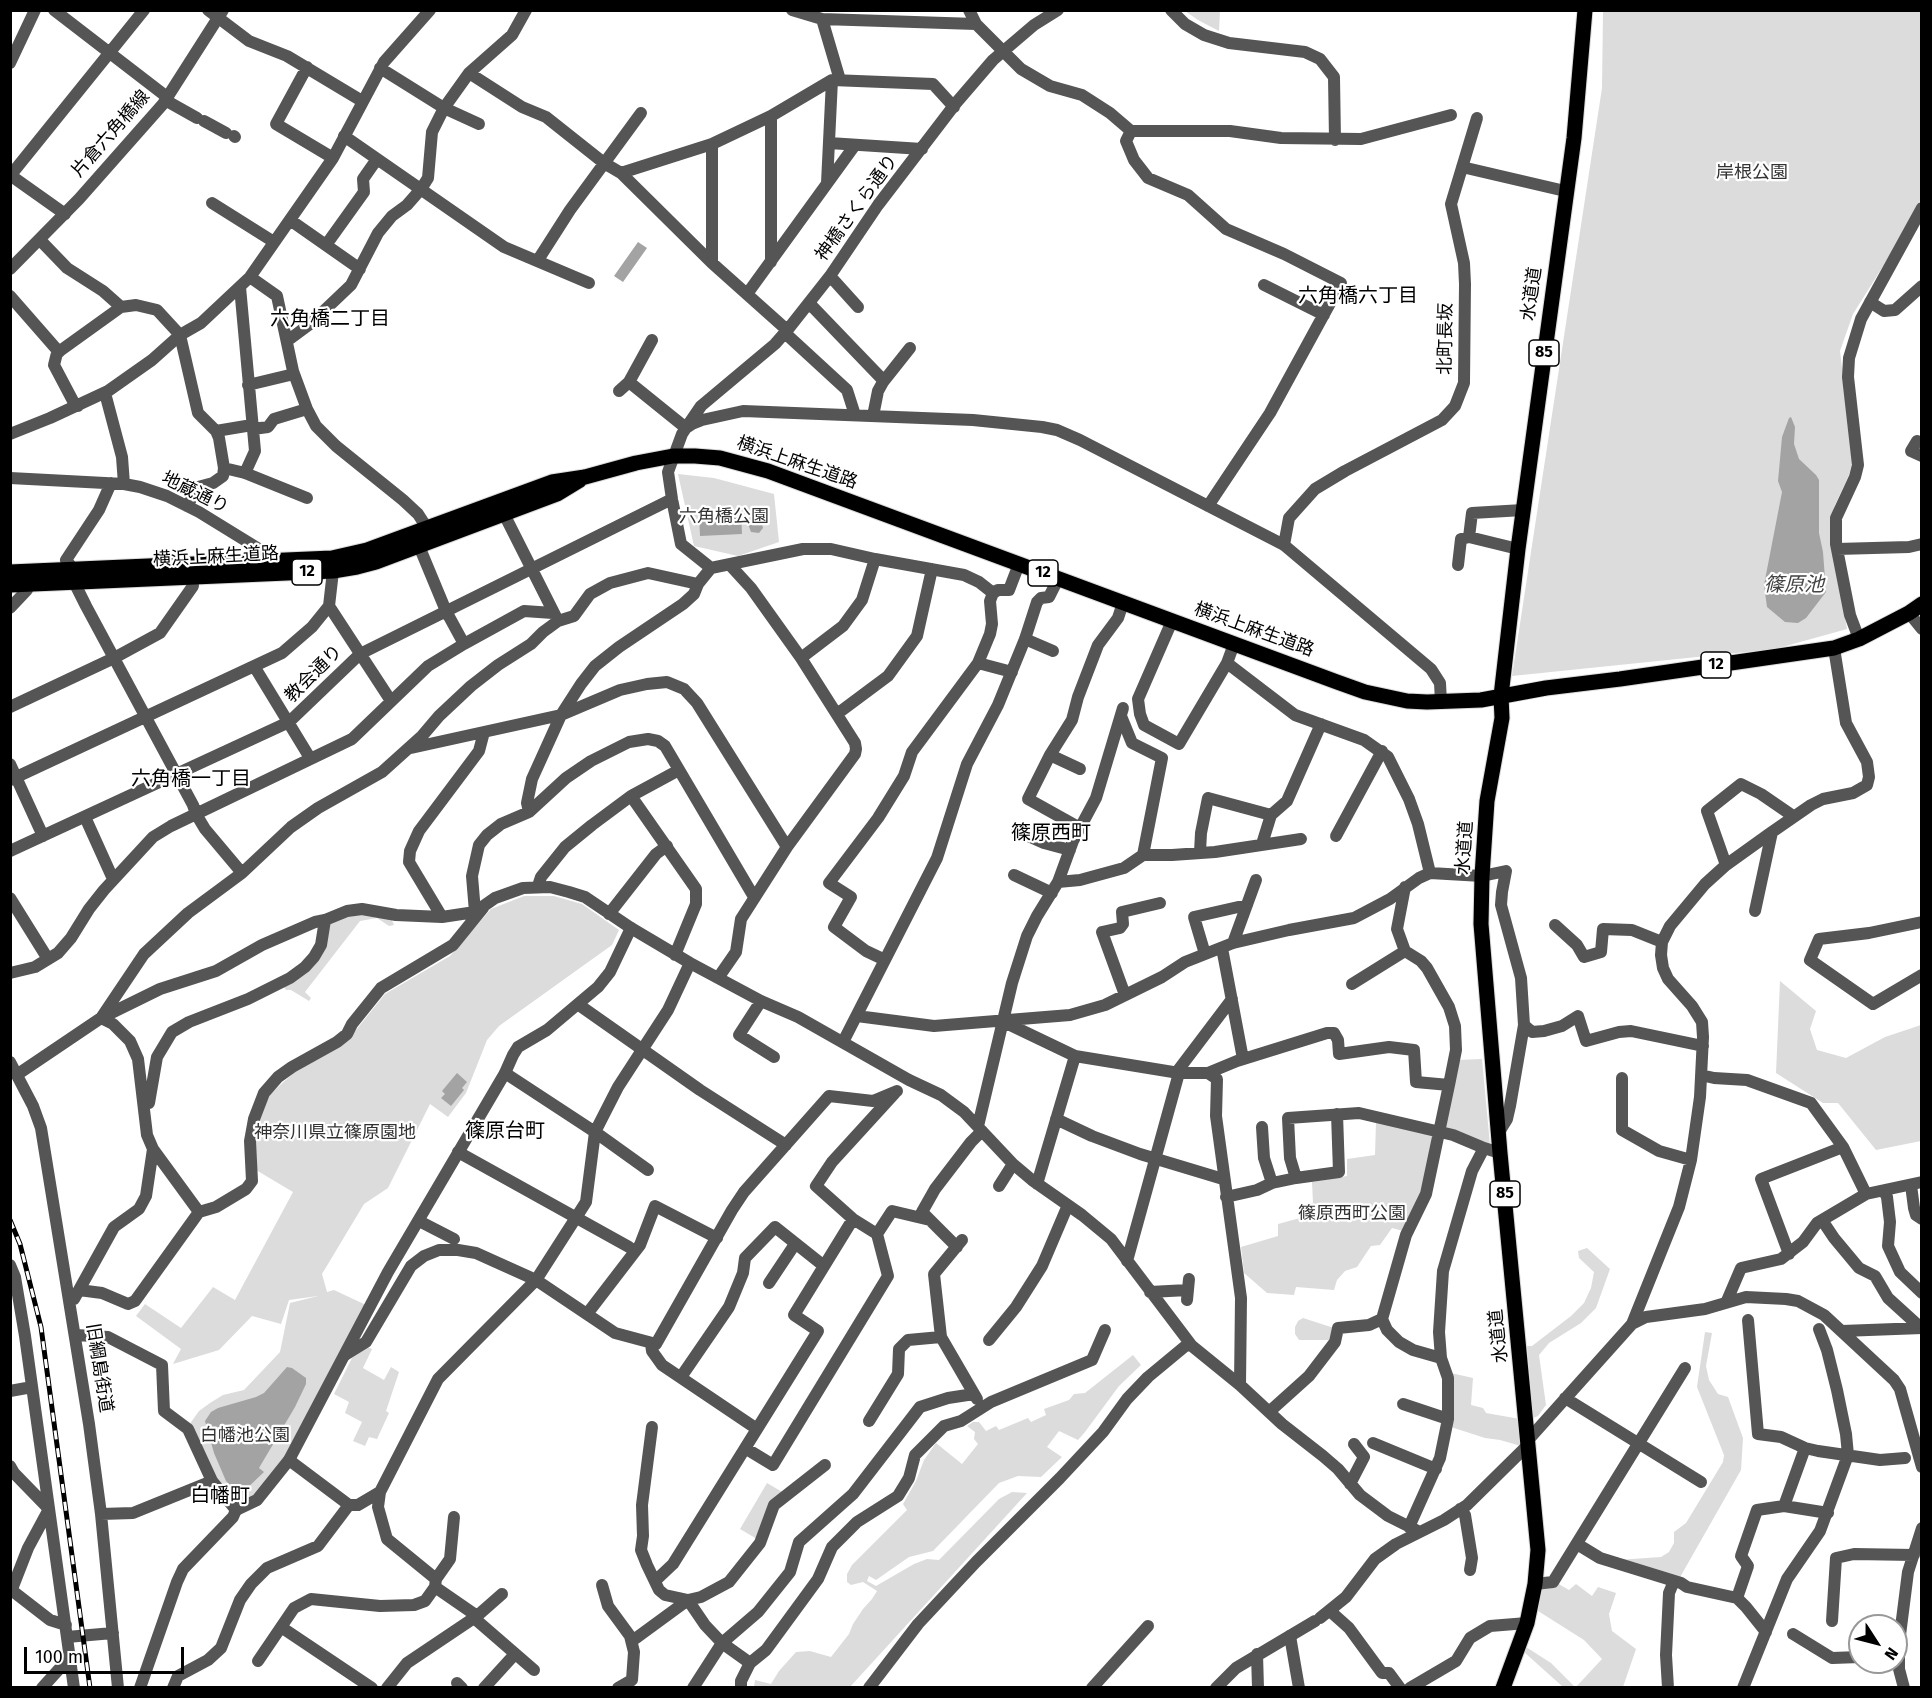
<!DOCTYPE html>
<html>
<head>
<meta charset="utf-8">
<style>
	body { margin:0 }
	#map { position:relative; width:1932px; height:1698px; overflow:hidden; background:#fff; font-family:"Fira Sans",sans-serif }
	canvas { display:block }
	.frame { position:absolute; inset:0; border:12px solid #000; pointer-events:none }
	.north { position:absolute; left:1848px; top:1614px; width:60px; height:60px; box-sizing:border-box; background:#fff; border:2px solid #999; border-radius:50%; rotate:126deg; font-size:16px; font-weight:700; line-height:24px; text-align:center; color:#000 }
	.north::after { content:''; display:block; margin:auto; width:21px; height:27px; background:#000; clip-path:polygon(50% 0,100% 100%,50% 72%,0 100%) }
	.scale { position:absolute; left:24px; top:1647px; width:160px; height:27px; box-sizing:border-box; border:3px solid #000; border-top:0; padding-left:8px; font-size:18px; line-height:21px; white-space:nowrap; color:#000; -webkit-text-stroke:4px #fff; paint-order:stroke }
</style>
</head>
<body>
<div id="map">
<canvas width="1932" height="1698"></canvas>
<div class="frame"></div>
<div class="north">N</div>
<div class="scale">100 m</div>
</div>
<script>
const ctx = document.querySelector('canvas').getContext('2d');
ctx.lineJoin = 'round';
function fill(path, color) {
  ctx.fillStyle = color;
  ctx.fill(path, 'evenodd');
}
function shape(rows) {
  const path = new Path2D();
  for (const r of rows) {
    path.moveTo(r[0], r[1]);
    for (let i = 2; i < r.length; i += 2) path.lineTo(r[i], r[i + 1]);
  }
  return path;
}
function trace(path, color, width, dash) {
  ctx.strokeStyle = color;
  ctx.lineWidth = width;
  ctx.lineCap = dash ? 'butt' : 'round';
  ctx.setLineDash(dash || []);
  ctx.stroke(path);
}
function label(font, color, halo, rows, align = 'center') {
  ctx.font = font + ' "Fira Sans","Noto Sans JP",sans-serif';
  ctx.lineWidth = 4.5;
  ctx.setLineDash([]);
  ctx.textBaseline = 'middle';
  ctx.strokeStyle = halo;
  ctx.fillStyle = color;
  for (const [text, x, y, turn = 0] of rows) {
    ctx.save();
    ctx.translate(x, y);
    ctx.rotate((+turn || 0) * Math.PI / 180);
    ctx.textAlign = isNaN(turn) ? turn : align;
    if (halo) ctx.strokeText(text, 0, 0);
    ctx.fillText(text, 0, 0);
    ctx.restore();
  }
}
const green = shape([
	[1185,11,1220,11,1219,31,1198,20],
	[1603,11,1921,11,1921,199,1902,236,1853,314,1840,351,1853,459,1849,475,1835,505,1831,520,1832,540,1847,629,1775,649,1512,676,1602,88],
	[678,474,714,478,774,494,779,542,738,556,694,546],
	[524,896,554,896,582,904,619,930,612,945,499,1026,487,1040,466,1093,448,1117,430,1104,388,1188,364,1204,322,1274,327,1292,334,1290,366,1305,280,1466,262,1488,248,1500,238,1503,217,1481,189,1425,199,1411,210,1403,223,1395,244,1390,280,1352,290,1303,318,1296,289,1300,281,1324,252,1316,219,1350,173,1364,181,1349,136,1316,145,1304,181,1328,213,1287,235,1300,293,1192,256,1170,255,1130,269,1095,297,1070,352,1035,385,994,450,956,491,909],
	[355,913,391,918,394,925,389,926,377,918,360,921,305,992,311,998,309,1001,291,990,286,990,283,986,303,973,328,922],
	[1780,981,1816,1011,1810,1029,1817,1050,1846,1058,1885,1037,1921,1025,1921,1141,1876,1150,1838,1103,1823,1103,1776,1073],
	[1482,1059,1490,1145,1443,1129,1457,1060],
	[1376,1122,1434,1135,1422,1192,1403,1231,1392,1228,1380,1245,1371,1246,1357,1267,1345,1271,1337,1280,1334,1290,1296,1287,1294,1295,1267,1293,1244,1273,1241,1247,1278,1236,1278,1224,1300,1218,1300,1206,1313,1203,1312,1182,1347,1176,1347,1159,1375,1155],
	[1587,1248,1610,1269,1596,1308,1581,1323,1549,1343,1539,1355,1546,1405,1538,1416,1533,1418,1527,1346,1532,1346,1571,1316,1584,1303,1591,1288,1594,1272,1579,1258,1578,1251],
	[1303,1318,1334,1328,1332,1340,1299,1340,1295,1334,1295,1327,1298,1321],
	[1705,1332,1712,1333,1706,1366,1709,1380,1718,1394,1728,1397,1743,1438,1741,1470,1679,1579,1617,1560,1661,1557,1669,1552,1674,1543,1674,1532,1686,1523,1723,1462,1724,1455,1697,1387],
	[367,1347,372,1349,363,1368,384,1380,391,1367,399,1372,386,1411,389,1413,377,1439,369,1437,365,1446,353,1441,362,1422,345,1413,349,1402,334,1394,352,1358],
	[1133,1355,1141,1365,1119,1386,1085,1432,1078,1440,1059,1431,1047,1447,1062,1457,1041,1477,1018,1476,999,1483,933,1551,909,1557,876,1580,869,1576,867,1581,876,1586,914,1564,927,1559,939,1560,999,1499,1012,1492,1027,1493,850,1687,754,1687,755,1680,771,1684,779,1671,796,1652,810,1651,831,1657,849,1634,853,1624,863,1609,872,1599,877,1591,863,1582,851,1585,847,1582,847,1574,852,1565,907,1510,903,1504,916,1481,924,1460,936,1443,962,1464,978,1444,974,1439,975,1432,967,1426,973,1422,979,1422,986,1431,996,1426,999,1430,1028,1418,1031,1422,1046,1415,1044,1409,1069,1400,1074,1394,1085,1393],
	[1451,1373,1473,1378,1471,1405,1483,1408,1486,1413,1520,1419,1521,1446,1500,1440,1485,1438,1451,1427],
	[767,1483,784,1493,757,1539,740,1529],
	[1557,1583,1569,1590,1576,1584,1592,1596,1598,1587,1616,1593,1609,1614,1612,1631,1636,1649,1623,1687,1576,1687,1602,1659,1584,1640,1538,1611,1542,1586],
	[1526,1647,1551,1663,1575,1687,1563,1687,1524,1652]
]);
const water = shape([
	[638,242,647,248,623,282,614,276],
	[1791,417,1795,427,1794,444,1799,459,1816,475,1819,480,1819,533,1823,552,1826,592,1806,618,1798,623,1785,622,1767,607,1764,585,1782,492,1778,481,1782,437,1789,418],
	[753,509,758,512,758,518,762,524,763,528,759,533,751,532,748,524,750,512],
	[741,510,742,534,700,536,699,512],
	[457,1073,467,1082,462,1088,464,1090,451,1106,441,1098,445,1094,442,1091],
	[287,1367,292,1368,306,1378,306,1384,295,1407,259,1468,264,1472,243,1492,237,1492,226,1481,214,1453,205,1421,211,1412,218,1408,256,1397,264,1393]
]);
const minor = shape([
	[54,10,167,97],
	[208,10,249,41,287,56,362,101],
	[792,10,822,19,976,24,1021,69,1050,86,1082,95,1110,113,1131,131,1230,131,1281,138,1361,139,1451,115],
	[969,10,976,24],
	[1171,10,1185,24,1204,35,1229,43,1305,52,1320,59,1334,77,1335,140],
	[822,19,840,80],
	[10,63,35,10],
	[307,67,276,124,333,158],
	[380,68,444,108,479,124],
	[469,73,522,107,546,117,604,163,621,173,712,263,787,330],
	[165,100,197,118],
	[204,121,226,133],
	[1131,131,1126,141,1134,160,1148,178,1188,195,1226,229,1284,254,1341,283,1270,413,1208,506],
	[234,136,235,137],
	[344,136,504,247,589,283],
	[829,143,922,149],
	[712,144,712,263],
	[1462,167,1565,191],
	[621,173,712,144,771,116,832,80,933,84,954,107],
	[10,175,65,214],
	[10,176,144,10],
	[827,183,832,80],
	[212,203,274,242],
	[290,220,360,269],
	[40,240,67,268,103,291,121,307],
	[326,245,364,192,363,179,377,159],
	[538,260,570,210,641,113],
	[771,262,771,116],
	[830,276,858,307],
	[250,277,277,296,293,371,307,409,316,426,336,446,403,500,418,514,427,528],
	[1264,285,1324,315],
	[240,287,255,451,245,473],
	[747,294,855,145],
	[10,296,59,352],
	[1870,302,1884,311,1895,310,1922,286],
	[809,303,884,381],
	[785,333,847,390,855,415],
	[287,341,310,324,351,285,378,233,392,216,407,205,421,189,428,178,432,132,444,108,469,73,512,35,526,10],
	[629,382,686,428,701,406,775,344,789,328,830,276,878,205,956,103,993,60,1034,25,1058,10],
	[248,385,294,374],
	[619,391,629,382,652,340],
	[105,393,122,457,124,484],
	[78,406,73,401,54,365,57,353,121,307,136,305,157,310,180,335,198,413,216,431,219,438,224,468,223,476,213,483,198,487,187,506],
	[873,416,878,391,883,382,910,348],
	[253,429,268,427,274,419,307,409],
	[216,431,252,425],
	[10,434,50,418,108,391,152,360,180,335,201,323,250,277,333,158,384,62,430,10],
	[1917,441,1911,451,1922,456],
	[224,468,245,473,307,498],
	[10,478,124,484,140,487,167,496,199,512,264,552,268,558,267,567],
	[111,483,99,510,66,560,74,570,74,582,86,606,193,805,196,814,205,829,242,873],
	[504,514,556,617],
	[1469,537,1472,513,1523,510],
	[1284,545,1289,518,1315,489,1345,471,1442,420,1455,406,1464,383,1465,284,1464,263,1451,204,1477,118],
	[419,546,446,611,464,644],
	[1837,549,1909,547,1922,544],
	[1458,565,1461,539,1469,537,1518,549],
	[711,568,681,544,672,499,668,472,682,434,686,428,692,424,702,420,743,411,973,420,1042,427,1057,430,1080,440,1284,545,1431,669,1440,683,1441,702],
	[329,606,391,701],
	[10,608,27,590,27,584],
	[1909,613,1922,629],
	[1172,621,1138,699,1140,714,1144,725,1179,744,1227,663,1234,644],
	[1025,639,1053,651],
	[1859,639,1850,615,1836,544,1836,518,1855,477,1858,465,1848,377,1849,358,1861,319,1922,208],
	[801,658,843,626,862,600,875,559],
	[978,663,1012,672],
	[1227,663,1295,715,1364,740,1388,757,1409,799,1418,824,1430,873],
	[254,666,310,758],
	[10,707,114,658,160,633,193,586,192,578],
	[837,714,888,676,917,636,932,569],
	[1121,716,1132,743,1162,758,1143,855],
	[411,748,561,715,620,690,647,684,667,682,684,689,697,703,787,847],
	[1050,755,1080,769],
	[10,764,43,836],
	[10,780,282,653,312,627,329,606,333,571],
	[631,796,679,770],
	[529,812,527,803,532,779,561,715,581,684,595,666,619,647,683,604,694,594,698,584,711,568,803,549,831,549,875,559,964,575,979,582,993,593,998,590,1009,590,1019,564],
	[1271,815,1287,801,1321,724],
	[85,817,113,879],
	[1080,828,1028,799,1050,755,1072,720,1078,697,1098,645,1118,618,1123,603],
	[1017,831,1044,843,1070,850],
	[1336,836,1382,751],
	[10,851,289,722,360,654,672,499],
	[1200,852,1201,833,1208,798,1271,815,1262,844],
	[1726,865,1707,811,1741,784,1761,794,1793,816],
	[1014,875,1052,893],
	[1058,882,1080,880,1124,868,1143,855,1172,855,1215,852,1301,839],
	[538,886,541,877,565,847,592,825,631,796,696,889,696,904,675,955],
	[1405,887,1397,929,1405,951,1421,961,1427,968,1449,1007,1455,1026,1456,1050,1449,1085],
	[10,898,48,959],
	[1755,911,1772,832,1811,805,1823,799,1853,793,1867,785,1869,777,1867,762,1846,723,1834,648],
	[475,912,472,876,479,845,487,835,501,824,529,812,566,778,591,761,629,742,648,739,658,741,665,746,754,897],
	[609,914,656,854,667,846],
	[442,917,409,862,410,851,419,831,479,751,484,732],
	[1922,922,1869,933,1819,939,1810,960,1873,1004,1922,975],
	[1555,925,1577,945,1584,957,1601,952,1603,929,1632,930,1662,942],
	[1233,943,1256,880],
	[1222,948,1243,1059],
	[1205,954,1194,917,1247,905],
	[885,960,866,951,834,927,851,897,829,883,878,818,904,776,912,752,978,663,990,634,992,624,990,601,993,593],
	[10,973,35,967,58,953,71,938,89,909,104,890,153,837,171,826,352,739,428,666,464,644,524,611,553,613],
	[718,978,736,952,741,919,787,847,855,754,856,749,855,743,801,658,751,588,729,564],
	[1352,984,1405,951],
	[1125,995,1102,932,1120,928,1123,924,1122,912,1160,903],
	[761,1001,739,1035,774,1057],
	[579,1005,700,1090,786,1145],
	[857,1016,934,1026,1070,1015,1105,1005,1162,977,1185,962,1233,943,1289,930,1354,918,1390,899,1419,878,1430,873,1482,876,1506,871,1502,892,1501,905,1521,978,1524,1025,1532,1032,1544,1031,1562,1026,1578,1016,1586,1041,1619,1032,1631,1031,1703,1046],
	[1004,1022,1075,1056,1179,1073,1208,1073,1217,1079,1216,1116,1241,1298,1240,1385],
	[843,1042,937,858,967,764,998,705,1025,639,1037,602,1041,598,1049,597,1058,579],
	[10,1062,33,1106,41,1128,89,1424,101,1514,118,1688],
	[505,1073,595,1132,648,1170],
	[1176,1073,1232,999],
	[1208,1073,1237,1061,1327,1033,1334,1033,1338,1040,1339,1054,1389,1047,1414,1050,1416,1082,1449,1085,1426,1194,1406,1235,1382,1319,1387,1330,1399,1342,1413,1350,1441,1358],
	[18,1074,101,1018,160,989,216,971,262,945,315,922,325,920,347,911,362,909,396,915,442,917,475,912,495,898,523,888,550,887,569,892,585,897,631,928,690,963,761,1001,798,1017,909,1080,941,1095,964,1112,1013,1164,1032,1180,1082,1215,1111,1239,1192,1346,1240,1385,1282,1424,1323,1456,1338,1469,1360,1495,1388,1516,1418,1531],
	[1701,1075,1714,1078,1747,1080,1811,1103,1843,1147,1866,1194],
	[1622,1078,1622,1130,1659,1151,1691,1160],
	[895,1093,832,1162,816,1186,853,1219,877,1234,892,1211,930,1220],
	[149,1103,157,1057,172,1032,189,1022,248,999,290,978,305,967,314,957,321,945,325,920],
	[1056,1119,1092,1136,1140,1154,1223,1179],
	[978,1126,1012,983,1027,936,1037,916,1058,882,1073,841,1096,798,1123,708],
	[1262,1127,1264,1158,1272,1183],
	[1499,1132,1507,1119,1510,1106,1524,1025],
	[153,1149,199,1212],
	[458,1152,629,1247],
	[1296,1178,1290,1158,1288,1118,1359,1113,1453,1135,1484,1148],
	[1037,1184,1075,1056],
	[1911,1185,1914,1208,1916,1215,1922,1219],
	[999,1186,1013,1164],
	[1884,1191,1887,1197,1890,1222,1888,1246,1900,1272,1922,1293],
	[1226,1197,1257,1190,1272,1183,1296,1178,1339,1172,1337,1114],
	[1822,1220,1834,1238,1859,1268,1875,1276,1888,1298,1921,1328],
	[419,1221,454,1239],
	[962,1240,934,1274,941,1337,977,1399],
	[957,1247,922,1212,935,1189,971,1142,982,1131],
	[1789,1254,1761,1179,1843,1147],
	[1127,1261,1179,1073],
	[10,1265,15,1277,25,1336,74,1688],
	[769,1283,795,1244],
	[79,1290,102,1293,128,1304,135,1301,199,1212,216,1207,246,1189,252,1181,250,1141,254,1119,264,1093,278,1077,292,1067,337,1042,347,1034,352,1024,381,988,453,945,483,908],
	[1150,1292,1188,1290],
	[69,1300,74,1299,114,1227,139,1209,146,1196,153,1149,147,1135,138,1059,130,1041,113,1024,101,1018,144,954,188,913,242,873,291,827,318,808,382,772,422,736,439,716,471,686,498,665,531,644,543,632,558,621,574,616,590,594,610,583,648,573,698,584],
	[1187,1300,1189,1279],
	[1726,1303,1741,1268,1781,1259,1803,1242,1817,1223,1866,1194,1922,1182],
	[587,1314,640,1245,655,1206,717,1238],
	[1748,1320,1758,1434,1781,1437,1805,1448,1818,1451,1880,1460,1905,1458],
	[1632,1324,1679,1207,1691,1160,1700,1097,1703,1037,1702,1022,1692,1006,1668,979,1663,968,1661,955,1662,942,1670,926,1705,884,1726,865,1772,832],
	[1842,1331,1922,1328],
	[76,1335,108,1337,162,1365,164,1411,188,1429,212,1481,236,1510,233,1517,183,1569,177,1582,140,1688],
	[989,1340,1016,1307,1042,1266,1068,1205],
	[651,1344,652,1351,662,1365,757,1429],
	[345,1355,366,1342,411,1266,424,1256,439,1250,458,1250,476,1253,536,1280,615,1333,656,1344,732,1210,744,1192,829,1096,873,1101,897,1091],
	[681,1377,729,1307,743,1273,745,1258,775,1227,824,1266],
	[10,1391,32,1387],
	[1565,1398,1701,1482],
	[1403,1404,1448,1419],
	[1269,1412,1309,1376,1335,1342,1338,1328,1369,1325,1382,1319],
	[869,1421,898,1374,899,1349,908,1340,941,1337],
	[652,1427,642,1505,643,1536,641,1550,647,1565,659,1590,665,1595,688,1600,705,1625,722,1643,750,1663],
	[1529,1439,1632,1324,1646,1317,1705,1309,1746,1297,1786,1299,1798,1301,1824,1315,1894,1380,1900,1389,1922,1467],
	[1373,1443,1436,1469],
	[745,1448,773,1465,888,1276,877,1234],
	[289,1460,349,1505,358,1505,380,1492,378,1507,387,1539,436,1579],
	[10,1466,14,1473,49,1509,28,1548,12,1589],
	[1350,1484,1364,1457,1354,1444],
	[380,1492,438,1379,536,1280,586,1202,595,1132,618,1087,668,1010,690,963],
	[1784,1506,1805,1448],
	[1460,1509,1465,1515,1472,1558,1470,1570],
	[101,1514,133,1513,212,1481],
	[454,1517,450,1559,436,1579,435,1587,477,1616],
	[1409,1527,1440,1458,1448,1419,1448,1378,1441,1358,1439,1332,1443,1271,1472,1171,1484,1148,1500,1153],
	[1577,1544,1600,1558,1681,1583,1687,1587,1737,1598,1746,1607,1766,1632],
	[655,1581,673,1564,818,1331,794,1315,853,1219],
	[1535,1584,1553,1582,1685,1368],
	[602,1585,608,1606,630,1636,634,1652,632,1680,618,1688],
	[10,1589,50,1620,66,1625],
	[1737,1598,1748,1566,1741,1556,1757,1510,1784,1506,1828,1513],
	[1330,1611,1349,1628,1382,1673,1389,1673,1400,1688],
	[474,1618,534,1670],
	[1320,1618,1346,1597,1375,1559,1396,1544,1444,1520,1467,1505,1529,1444],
	[1832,1621,1836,1558,1854,1554,1914,1555],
	[281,1627,372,1688],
	[1793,1634,1832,1658,1860,1657],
	[67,1637,113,1633],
	[632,1641,688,1600,701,1597,729,1582,760,1543,774,1505,825,1465],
	[1257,1654,1258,1688],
	[258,1661,294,1608,311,1599,380,1606,414,1605,425,1601,435,1587],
	[457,1683,462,1688],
	[42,1688,70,1657],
	[173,1688,178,1676,208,1660,221,1648,240,1600,251,1584,267,1568,318,1546,349,1505],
	[387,1688,407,1663,477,1616,502,1594],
	[484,1688,515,1654],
	[693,1688,722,1643,758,1612,790,1572,799,1542,853,1494,920,1407,948,1398,974,1394],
	[741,1688,741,1681,750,1663,766,1650,818,1579,832,1547,857,1522,898,1496,909,1478,915,1455,944,1426,961,1421,991,1402,1092,1360,1105,1330],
	[869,1688,918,1624,976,1562,1060,1478,1103,1432,1127,1399,1148,1377,1189,1343],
	[1092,1688,1148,1626],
	[1216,1688,1236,1668,1315,1621],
	[1410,1688,1456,1661,1470,1638,1490,1626,1527,1623],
	[1668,1688,1666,1655,1669,1593,1674,1581],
	[1743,1688,1787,1579,1820,1531,1848,1455,1846,1434,1837,1390,1827,1350,1819,1329],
	[1904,1688,1899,1669,1899,1643,1908,1572,1922,1528]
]);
const tertiary = shape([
	[10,269,79,199,163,104,223,10],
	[236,1510,257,1500,289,1460,388,1272,505,1073,513,1055,518,1047,547,1030,598,987,610,972,631,928],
	[1290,1636,1299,1688]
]);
const primary = shape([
	[10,572,332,558,367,550,552,482,585,477,636,463,673,456,695,456,720,458,768,471,1337,682,1365,692,1407,701,1427,702,1481,700,1546,688,1620,679,1834,648,1859,639,1909,613,1922,604],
	[10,585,333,571,357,567,376,562,557,494,580,480],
	[1503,1688,1527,1623,1535,1584,1538,1550,1500,1153,1481,924,1482,876,1487,801,1502,718,1501,696,1518,549,1574,138,1585,10]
]);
const rail = shape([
	[10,1220,20,1244,41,1327,90,1688]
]);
const shields = [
	[1544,353,30],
	[307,572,30],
	[1043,573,30],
	[1716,665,30],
	[1505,1194,30]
];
const shieldNames = [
	["85",1544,353],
	["12",307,572],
	["12",1043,573],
	["12",1716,665],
	["85",1505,1194]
];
const streetNames = [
	["片倉六角橋線",111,134,-49],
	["神橋さくら通り",857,208,-54],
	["水道道",1532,294,-82],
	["北町長坂",1446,339,-89],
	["横浜上麻生道路",797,463,19],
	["地蔵通り",195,493,26],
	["横浜上麻生道路",216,557,-3],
	["横浜上麻生道路",1254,630,20],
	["教会通り",314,674,-45],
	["水道道",1465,848,-86],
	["水道道",1499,1336,-96],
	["旧綱島街道",99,1368,81]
];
const parkNames = [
	["岸根公園",1752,173],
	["六角橋公園",724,517],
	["神奈川県立篠原園地",335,1133],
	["篠原西町公園",1352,1214],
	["白幡池公園",245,1436]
];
const neighbourhoodNames = [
	["六角橋六丁目",1358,296],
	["六角橋二丁目",330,319],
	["六角橋一丁目",191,779],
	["篠原西町",1051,833],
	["篠原台町",505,1131],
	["白幡町",220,1496]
];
const waterNames = [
	["篠原池",1794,585]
];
fill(green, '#dcdcdc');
fill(water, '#a3a3a3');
trace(primary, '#dbdbdb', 17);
trace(minor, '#555', 12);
trace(tertiary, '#555', 12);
trace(primary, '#000', 15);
trace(rail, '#000', 5);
trace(rail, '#fff', 3, [9]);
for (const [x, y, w] of shields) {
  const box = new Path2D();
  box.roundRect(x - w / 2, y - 13, w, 26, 4.5);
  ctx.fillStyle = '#fff';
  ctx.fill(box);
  trace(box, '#000', 1.5);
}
label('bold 16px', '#000', null, shieldNames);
label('18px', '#000', '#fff', streetNames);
label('18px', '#333', '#fff', parkNames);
label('20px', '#000', '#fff', neighbourhoodNames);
label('italic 20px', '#444', '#fff', waterNames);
</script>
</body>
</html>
